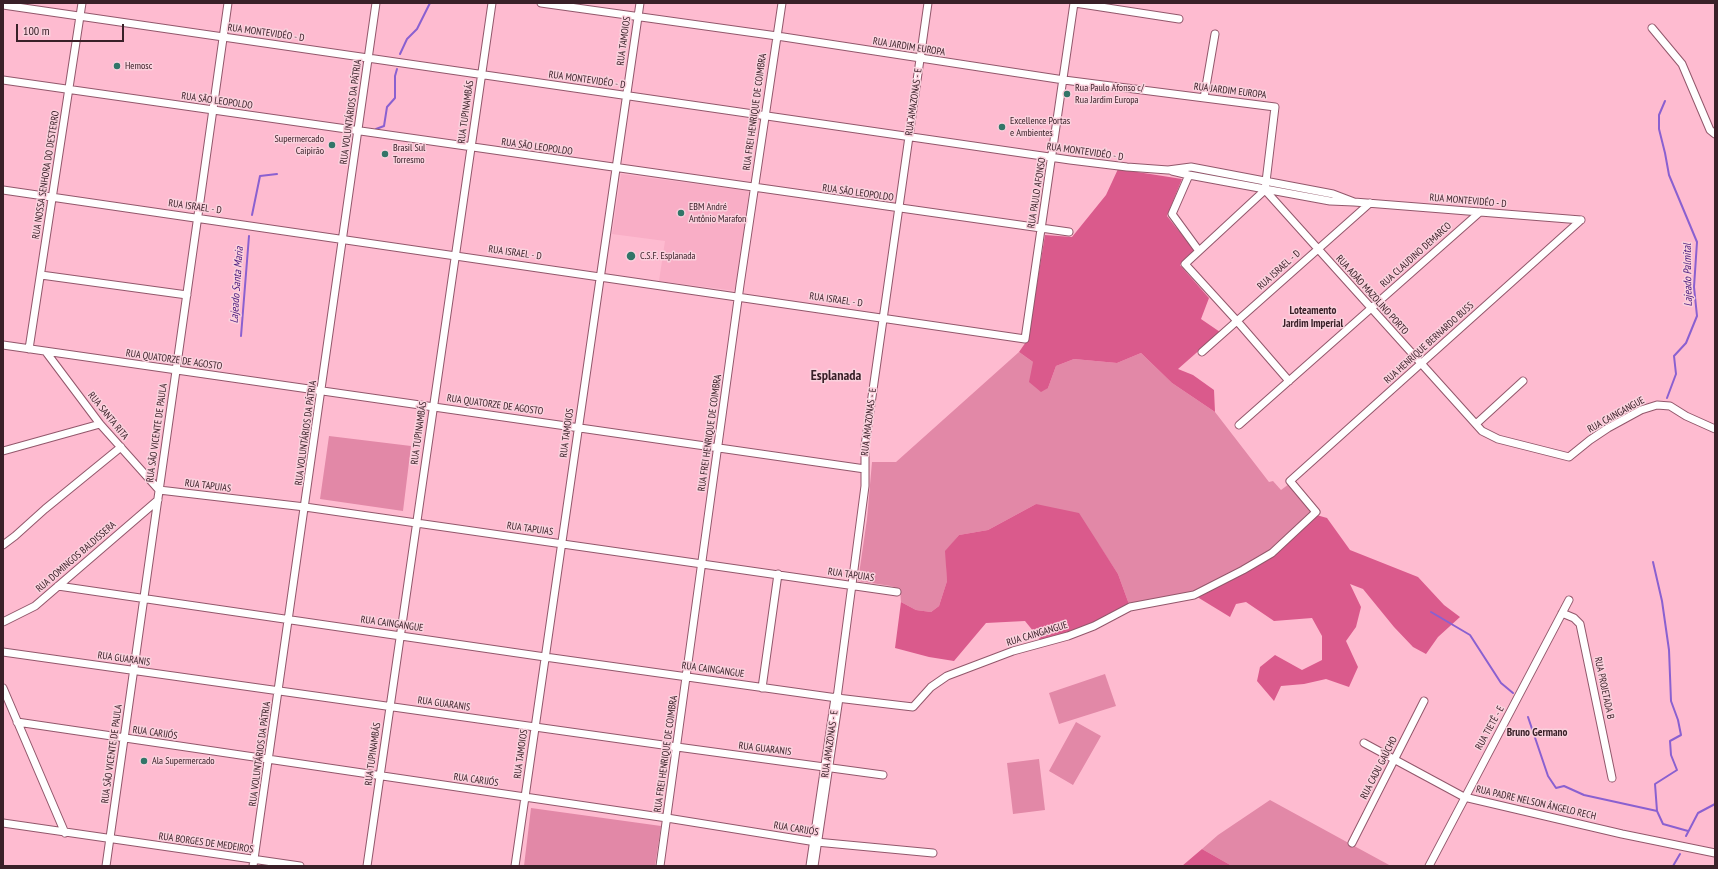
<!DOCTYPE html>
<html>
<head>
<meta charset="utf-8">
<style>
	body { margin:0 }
	#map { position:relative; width:1718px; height:869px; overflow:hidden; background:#febbd0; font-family:"PT Sans Narrow",sans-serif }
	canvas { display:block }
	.frame { position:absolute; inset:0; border:4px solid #392028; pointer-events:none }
	.scale { position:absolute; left:16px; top:24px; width:108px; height:18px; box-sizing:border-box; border:2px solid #392028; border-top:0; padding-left:5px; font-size:12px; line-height:14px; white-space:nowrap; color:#392028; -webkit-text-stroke:3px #fad1dd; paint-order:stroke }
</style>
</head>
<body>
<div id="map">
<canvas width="1718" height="869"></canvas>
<div class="frame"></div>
<div class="scale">100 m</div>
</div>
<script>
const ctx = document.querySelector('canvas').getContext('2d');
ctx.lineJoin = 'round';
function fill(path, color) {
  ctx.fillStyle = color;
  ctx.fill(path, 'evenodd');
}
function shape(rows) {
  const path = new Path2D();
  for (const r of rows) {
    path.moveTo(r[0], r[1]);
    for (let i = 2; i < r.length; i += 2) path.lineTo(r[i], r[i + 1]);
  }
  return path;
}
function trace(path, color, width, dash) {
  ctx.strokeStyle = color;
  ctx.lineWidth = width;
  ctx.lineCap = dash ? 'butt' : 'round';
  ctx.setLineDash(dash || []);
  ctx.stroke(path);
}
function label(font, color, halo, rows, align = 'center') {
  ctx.font = font + ' "PT Sans Narrow",sans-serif';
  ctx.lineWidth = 3;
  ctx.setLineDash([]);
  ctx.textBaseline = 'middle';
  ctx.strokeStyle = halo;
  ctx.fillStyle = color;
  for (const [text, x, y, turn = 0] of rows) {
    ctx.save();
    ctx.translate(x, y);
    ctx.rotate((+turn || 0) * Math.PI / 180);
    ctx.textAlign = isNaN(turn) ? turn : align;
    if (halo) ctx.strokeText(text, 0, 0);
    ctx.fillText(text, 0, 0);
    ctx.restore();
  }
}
const built = shape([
	[621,174,749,191,736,291,659,281,665,241,612,234]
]);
const green = shape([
	[1019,352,1033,362,1048,388,1056,366,1074,359,1117,363,1141,353,1172,383,1215,412,1269,482,1273,481,1281,490,1289,484,1313,514,1272,553,1194,595,1130,607,1118,574,1099,545,1036,504,988,530,959,535,946,551,947,581,939,606,931,612,916,610,901,602,900,589,891,586,858,581,867,519,872,462,896,462],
	[329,436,411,446,403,511,320,499],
	[1105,674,1116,706,1059,724,1049,693],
	[1076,722,1101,736,1073,785,1049,771],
	[1039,759,1045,810,1013,814,1007,763],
	[1270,800,1345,841,1391,866,1232,866,1202,849,1218,835],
	[531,808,661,826,655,866,524,866]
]);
const forest = shape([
	[1118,169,1182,179,1167,216,1195,251,1180,265,1209,298,1201,319,1220,332,1178,369,1193,375,1214,390,1215,412,1172,383,1141,353,1117,363,1074,359,1056,366,1048,388,1041,392,1029,382,1033,362,1019,352,1028,339,1045,235,1072,237,1106,195],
	[1036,504,1079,513,1118,574,1130,607,1094,626,1042,642,1025,621,986,623,954,661,929,657,895,648,901,602,916,610,931,612,939,606,947,581,945,551,959,535,988,530],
	[1313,514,1327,518,1350,550,1418,577,1444,605,1460,617,1438,637,1426,654,1413,647,1394,627,1363,589,1350,584,1361,607,1356,627,1346,641,1358,667,1349,687,1326,679,1304,684,1281,686,1274,701,1257,681,1260,667,1275,655,1302,670,1322,660,1322,636,1312,618,1274,621,1246,602,1236,604,1230,617,1194,595,1272,553],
	[1202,849,1232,866,1182,866]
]);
const stream = shape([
	[400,54,407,39,417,29,430,3],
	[1665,101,1659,115,1659,129,1665,153,1669,175,1697,242,1694,287,1697,316,1686,343,1674,356,1676,374,1667,398],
	[376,129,384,126,387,107,395,98,395,76,397,69],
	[252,215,260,176,277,174],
	[241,336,249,236],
	[1653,562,1662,601,1669,650,1671,701,1678,720,1681,735,1670,741,1671,755,1677,770,1655,784,1657,811],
	[1431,612,1470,635,1501,683,1513,693],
	[1528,717,1548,776,1556,788,1564,786,1584,795,1657,811,1663,824,1688,831],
	[1686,836,1698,813,1715,804],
	[1673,866,1680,854]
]);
const street = shape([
	[541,3,777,36,1064,80,1275,107,1265,190],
	[1075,3,1179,19],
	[3,5,1070,160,1127,167,1168,170,1191,167,1333,194,1354,202],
	[1652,28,1682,64,1710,130,1715,134],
	[3,80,1069,232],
	[1204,98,1215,34],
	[1172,171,1189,175,1330,201,1354,202,1581,220],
	[1189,175,1172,214,1199,251],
	[3,190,1025,339,1074,3],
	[1265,190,1482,431,1498,439,1569,457,1590,440,1608,428,1641,410,1657,405,1670,406,1686,416,1715,429],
	[1265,190,1185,264,1237,321,1289,381],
	[41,275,187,295],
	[3,345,865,469],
	[29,349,82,3],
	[46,352,100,424,159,490,305,507,897,592],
	[1202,352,1370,203],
	[1476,424,1523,381],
	[1239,425,1480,212],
	[3,451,100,424],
	[3,545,15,536,45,509,121,447],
	[58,586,545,657,837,698,913,707,931,687,947,676,1013,651,1068,636,1094,626,1130,607,1194,595,1243,570,1272,553,1316,512,1290,481,1581,220],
	[1562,613,1574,618,1580,624,1612,778],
	[3,622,35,606,158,500],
	[3,652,677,747,883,775],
	[3,688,65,833],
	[762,688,778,574],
	[837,698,865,486,865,446,928,3],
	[17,722,667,818,816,842,933,853],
	[1364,743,1464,797,1622,834,1715,853],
	[3,823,300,866],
	[1352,843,1424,701],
	[106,866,228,3],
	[253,866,376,3],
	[367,866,492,3],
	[515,866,640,3],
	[660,866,740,285,782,3],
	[1429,866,1569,600]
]);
const secondary = shape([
	[812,866,837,698]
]);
const markers = [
	[117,66,4,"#327568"],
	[1067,94,4,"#327568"],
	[1002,127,4,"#327568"],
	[332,145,4,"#327568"],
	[385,154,4,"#327568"],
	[681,213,4,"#327568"],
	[631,256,5,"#327568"],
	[144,761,4,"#327568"]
];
const streetNames = [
	["RUA MONTEVIDÉO - D",266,33,8],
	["RUA TAMOIOS",624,41,-82],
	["RUA JARDIM EUROPA",909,47,9],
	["RUA MONTEVIDÉO - D",587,80,8],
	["RUA JARDIM EUROPA",1230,91,7],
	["RUA SÃO LEOPOLDO",217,101,8],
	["RUA AMAZONAS - E",914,102,-82],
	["RUA VOLUNTÁRIOS DA PÁTRIA",351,112,-82],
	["RUA TUPINAMBÁS",466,112,-82],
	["RUA FREI HENRIQUE DE COIMBRA",755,112,-82],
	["RUA SÃO LEOPOLDO",537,147,8],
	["RUA MONTEVIDÉO - D",1085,152,8],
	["RUA NOSSA SENHORA DO DESTERRO",46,175,-81],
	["RUA SÃO LEOPOLDO",858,193,8],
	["RUA PAULO AFONSO",1037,193,-81],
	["RUA MONTEVIDÉO - D",1468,201,5],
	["RUA ISRAEL - D",195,207,8],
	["RUA ISRAEL - D",515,253,8],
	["RUA CLAUDINO DEMARCO",1416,255,-42],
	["RUA ISRAEL - D",1279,270,-42],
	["RUA ADÃO MAZOLINO PORTO",1372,295,48],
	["RUA ISRAEL - D",836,300,8],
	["RUA HENRIQUE BERNARDO BUSS",1429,343,-42],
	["RUA QUATORZE DE AGOSTO",174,360,8],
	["RUA QUATORZE DE AGOSTO",495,405,8],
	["RUA CAINGANGUE",1616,415,-29],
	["RUA SANTA RITA",108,416,51],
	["RUA AMAZONAS - E",869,422,-83],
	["RUA SÃO VICENTE DE PAULA",157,433,-82],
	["RUA VOLUNTÁRIOS DA PÁTRIA",306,433,-82],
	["RUA TUPINAMBÁS",419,433,-82],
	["RUA TAMOIOS",567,433,-82],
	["RUA FREI HENRIQUE DE COIMBRA",710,433,-82],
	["RUA TAPUIAS",208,486,7],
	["RUA TAPUIAS",530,529,8],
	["RUA DOMINGOS BALDISSERA",76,557,-41],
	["RUA TAPUIAS",851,575,8],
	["RUA CAINGANGUE",392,624,8],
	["RUA CAINGANGUE",1037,634,-17],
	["RUA GUARANIS",124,659,8],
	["RUA CAINGANGUE",713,670,8],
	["RUA PROJETADA B",1604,688,78],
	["RUA GUARANIS",444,704,8],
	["RUA TIETÊ - E",1490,728,-61],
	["RUA CARIJÓS",155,733,8],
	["RUA AMAZONAS - E",830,744,-82],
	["RUA GUARANIS",765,749,7],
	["RUA SÃO VICENTE DE PAULA",112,754,-82],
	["RUA VOLUNTÁRIOS DA PÁTRIA",260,754,-82],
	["RUA TUPINAMBÁS",373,754,-82],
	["RUA TAMOIOS",521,754,-82],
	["RUA FREI HENRIQUE DE COIMBRA",666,754,-82],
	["RUA CADU GAÚCHO",1379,768,-63],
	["RUA CARIJÓS",476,780,8],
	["RUA PADRE NELSON ÂNGELO RECH",1536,803,13],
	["RUA CARIJÓS",796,829,9],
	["RUA BORGES DE MEDEIROS",206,843,8]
];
const poiNames = [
	["Hemosc",125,66],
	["Rua Paulo Afonso c/",1075,88],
	["Rua Jardim Europa",1075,100],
	["Excellence Portas",1010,121],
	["e Ambientes",1010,133],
	["Supermercado",324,139,"right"],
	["Caipirão",324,151,"right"],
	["Brasil Sul",393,148],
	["Torresmo",393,160],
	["EBM André",689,207],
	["Antônio Marafon",689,219],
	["C.S.F. Esplanada",640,256],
	["Ala Supermercado",152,761]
];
const waterNames = [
	["Lajeado Palmital",1688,275,-91],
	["Lajeado Santa Maria",237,285,-86]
];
const neighbourhoodNames = [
	["Loteamento",1313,311],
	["Jardim Imperial",1313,324],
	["Bruno Germano",1537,733]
];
const districtNames = [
	["Esplanada",836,376]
];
fill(built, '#f9aec6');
fill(green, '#e288a7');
fill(forest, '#da5a8c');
trace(stream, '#8a60d0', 2);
trace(street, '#92576b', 9);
trace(secondary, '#92576b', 13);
trace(street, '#fff', 7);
trace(secondary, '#fff', 11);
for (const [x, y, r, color] of markers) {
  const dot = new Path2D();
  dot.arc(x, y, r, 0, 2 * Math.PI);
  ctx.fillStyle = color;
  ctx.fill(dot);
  trace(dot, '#fad1dd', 1.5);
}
label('10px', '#392028', '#fad1dd', streetNames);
label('10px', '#392028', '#fad1dd', poiNames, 'left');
label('italic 11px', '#46167c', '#fad1dd', waterNames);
label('bold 11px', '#392028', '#fad1dd', neighbourhoodNames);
label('bold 14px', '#392028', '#fad1dd', districtNames);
</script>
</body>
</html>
